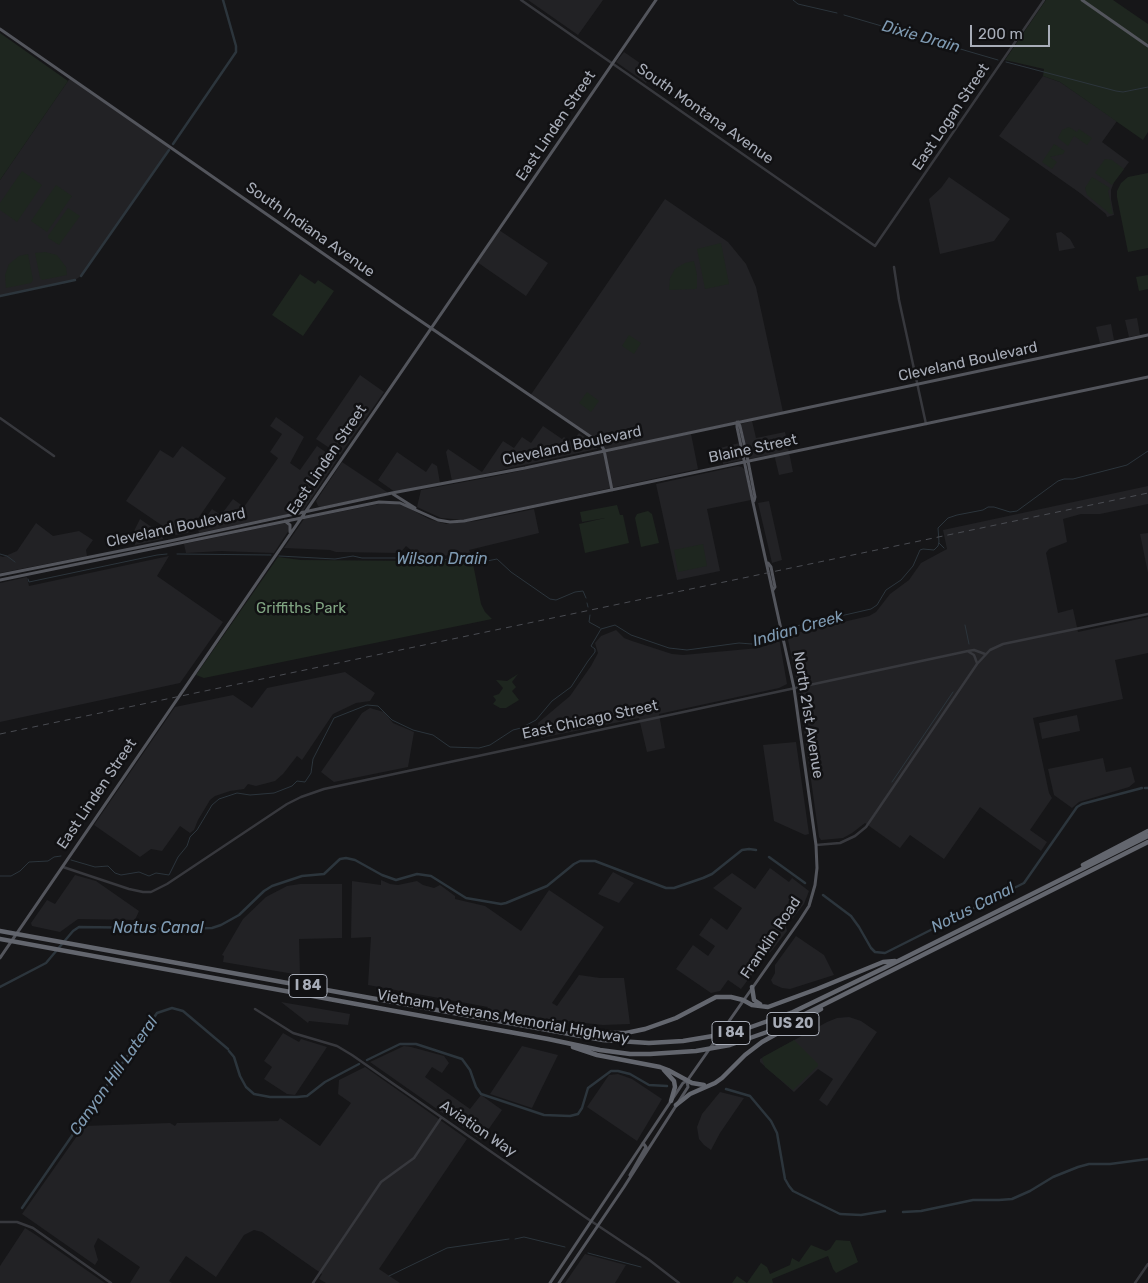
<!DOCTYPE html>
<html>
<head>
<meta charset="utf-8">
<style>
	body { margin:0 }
	#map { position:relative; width:1148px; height:1283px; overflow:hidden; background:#161618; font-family:Rubik,sans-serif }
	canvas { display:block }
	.scale { position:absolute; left:970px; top:25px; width:80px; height:22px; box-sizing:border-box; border:2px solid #a8adb8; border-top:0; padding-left:6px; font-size:15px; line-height:18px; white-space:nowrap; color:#a8adb8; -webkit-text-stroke:4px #111113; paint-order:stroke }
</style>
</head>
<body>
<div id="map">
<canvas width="1148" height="1283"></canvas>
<div class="scale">200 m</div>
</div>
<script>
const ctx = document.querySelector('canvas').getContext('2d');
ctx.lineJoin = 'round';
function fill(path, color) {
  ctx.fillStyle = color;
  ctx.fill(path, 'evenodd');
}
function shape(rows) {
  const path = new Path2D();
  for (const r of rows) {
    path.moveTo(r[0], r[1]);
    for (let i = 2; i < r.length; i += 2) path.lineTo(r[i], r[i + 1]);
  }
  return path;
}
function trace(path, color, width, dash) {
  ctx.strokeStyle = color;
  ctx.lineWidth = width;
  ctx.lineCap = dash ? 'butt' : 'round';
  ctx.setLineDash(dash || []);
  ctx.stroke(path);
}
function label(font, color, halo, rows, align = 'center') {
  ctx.font = font + ' Rubik,sans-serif';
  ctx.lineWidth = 5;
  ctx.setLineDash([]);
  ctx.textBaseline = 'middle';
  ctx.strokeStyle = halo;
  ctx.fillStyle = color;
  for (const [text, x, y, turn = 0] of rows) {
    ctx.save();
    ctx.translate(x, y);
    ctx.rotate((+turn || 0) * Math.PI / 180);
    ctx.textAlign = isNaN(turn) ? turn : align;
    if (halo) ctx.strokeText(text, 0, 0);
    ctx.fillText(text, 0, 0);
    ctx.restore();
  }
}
const built = shape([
	[528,0,603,0,578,35],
	[624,52,653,72,646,83,616,62],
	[1043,76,1060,82,1117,121,1102,142,1129,162,1114,182,1111,190,1111,199,1114,215,1107,217,1106,214,1080,193,999,136],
	[70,78,171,147,81,276,75,280,66,283,0,296,0,180],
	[949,177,1010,219,994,241,940,254,929,199,941,188],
	[665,199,728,242,746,264,756,287,783,412,604,450,602,446,530,396],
	[499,230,548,263,526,296,477,262],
	[1061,232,1070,239,1075,248,1059,251,1056,233],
	[1137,318,1140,335,1129,337,1125,320],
	[1111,324,1114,340,1100,343,1096,327],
	[360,375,384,392,340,455,316,439],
	[276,417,304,437,290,463,300,470,317,446,337,460,303,511,199,533,198,529,212,509,221,515,233,499,244,507,278,458,270,452,282,434,270,426],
	[752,421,756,438,785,432,793,472,779,475,774,454,749,459,741,424],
	[543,426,562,439,564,437,572,442,579,433,597,446,597,449,452,481,446,452,448,449,482,472,503,441,514,448,522,437,531,443],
	[691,434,698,469,464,520,441,518,417,507,421,490,496,476],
	[739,443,742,460,723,464,720,448],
	[182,446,226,478,188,533,176,535,126,501,160,450,173,458],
	[397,452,426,472,432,463,437,466,440,483,395,492,378,480],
	[342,462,387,492,387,493,321,507,318,506,316,501],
	[738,466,742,467,745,470,751,500,707,509,720,571,677,580,656,484],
	[1148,486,1148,504,1100,514,1081,514,1063,519,1067,542,1049,549,1046,553,1058,613,1073,609,1078,632,1148,617,1148,653,1115,660,1123,699,1033,718,1049,793,1052,798,1030,830,1047,842,1041,851,980,807,944,859,910,835,900,848,865,823,852,833,843,838,821,840,819,837,798,687,787,635,869,616,876,612,890,594,909,580,921,563,947,549,943,530],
	[769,501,782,560,772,563,758,503],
	[379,504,395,504,405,506,429,519,446,524,476,521,534,509,539,533,469,550,471,554,466,555,424,556,417,555,406,546,400,553,336,552,330,550,284,548,304,519],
	[140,519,163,535,163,539,135,545,134,531],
	[36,523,53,536,79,531,93,540,86,550,87,556,0,573,0,556,3,557,17,551],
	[285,523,290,527,289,530,274,553,221,551,186,553,184,544],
	[1148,533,1148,573,1140,534],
	[169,556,157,576,223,622,180,683,0,722,0,583,27,577,29,586],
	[616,630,624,638,632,641,672,654,683,655,759,648,768,645,779,638,787,684,779,688,659,714,665,748,647,752,639,718,541,738,538,723,570,696,591,666,598,653,595,643,601,636],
	[345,672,375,693,370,701,356,703,333,714,302,760,297,756,283,774,275,781,256,786,248,784,244,789,230,791,215,796,210,800,198,820,194,830,190,833,180,826,162,851,151,849,140,857,94,825,175,707,233,695,252,708,267,688],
	[370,708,384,712,393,723,414,732,408,767,334,782,321,772,362,713],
	[1077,715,1080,731,1042,739,1039,723],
	[796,742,809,834,805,835,774,821,763,745],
	[1103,758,1106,772,1131,767,1135,782,1129,787,1079,802,1072,808,1054,795,1048,769],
	[770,868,789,882,792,878,809,891,804,904,786,927,787,931,773,949,763,960,741,989,728,980,720,991,711,993,676,969,693,945,708,956,715,946,699,935,711,918,727,930,742,908,713,888,732,873,755,889],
	[613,872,634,883,619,903,598,894],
	[75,875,96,881,139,911,135,920,78,919,60,932,32,926,31,923,47,900,55,904],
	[381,880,390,884,398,885,417,881,423,885,434,888,440,885,455,896,455,899,485,906,521,931,549,890,604,927,552,1003,557,1006,579,975,600,978,624,978,630,1024,603,1025,548,1019,486,1010,488,1007,368,985,371,937,351,938,352,881,381,885],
	[300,884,342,884,342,938,299,939,300,975,223,962,224,956,222,955,243,919,266,897,287,886],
	[796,936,824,955,834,975,790,989,782,988,773,984,771,980,775,973,775,965],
	[281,1002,350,1014,348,1025,309,1021,308,1023],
	[849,1017,861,1021,877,1032,827,1106,819,1100,833,1079,818,1069,794,1092,760,1062,760,1059,827,1022,837,1018],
	[283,1033,299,1042,301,1039,327,1047,295,1095,287,1094,264,1079,272,1067,264,1061],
	[404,1046,411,1047,444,1056,449,1063,442,1073,432,1067,425,1077,470,1109,481,1095,502,1110,481,1140,370,1062],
	[522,1046,558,1055,532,1108,490,1094],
	[365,1067,467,1139,379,1269,400,1283,326,1283,319,1279,322,1274,262,1232,254,1230,244,1235,216,1277,186,1256,169,1281,172,1283,130,1283,140,1267,98,1238,94,1246,98,1260,95,1265,22,1214,84,1126,170,1123,175,1126,177,1123,278,1121,280,1118,320,1146,351,1103,338,1094,339,1080],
	[618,1074,632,1079,662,1099,637,1141,587,1107,609,1075],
	[720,1092,744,1098,720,1133,711,1150,704,1145,699,1139,697,1127,702,1114],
	[25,1228,36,1235,105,1283,0,1283,0,1266],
	[585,1254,626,1265,615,1283,565,1283]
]);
const green = shape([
	[1046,0,1113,0,1148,24,1148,132,1143,140,1060,82,1043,76,1044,69,1005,60],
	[0,33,68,81,0,180],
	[1069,127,1077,132,1079,129,1092,138,1087,145,1074,136,1068,146,1058,138,1062,130],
	[1054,144,1065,151,1063,154,1050,157,1057,162,1052,169,1042,162],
	[1105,159,1112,160,1124,169,1112,185,1095,173],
	[22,171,42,185,17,222,0,210,0,203],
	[1148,173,1148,248,1128,252,1117,197,1117,191,1121,183,1128,177],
	[1092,177,1110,188,1108,191,1113,214,1110,214,1087,195,1085,188],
	[56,185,72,196,47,232,31,221],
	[68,208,80,216,59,245,48,238,48,236],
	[721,243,729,284,705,289,697,249],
	[45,252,57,255,66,267,67,275,42,280,40,278,35,253],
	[28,254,33,280,31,283,6,288,5,275,9,264,19,256],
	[694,261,697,275,697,287,696,289,669,290,670,278,675,269,685,263],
	[300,274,315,284,318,280,334,291,303,336,272,315],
	[1148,275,1148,289,1139,291,1136,277],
	[629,335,641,343,634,354,622,346],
	[587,392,599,401,591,412,579,403],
	[617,505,620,515,623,515,629,543,585,553,579,524,605,518,582,522,580,512],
	[648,511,652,514,659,543,641,547,635,518,637,514],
	[703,544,707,566,678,572,674,550],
	[278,557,301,560,416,561,433,564,447,561,464,562,473,564,481,604,485,612,492,619,204,678,196,675],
	[518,674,512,682,516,687,512,691,519,700,506,708,500,708,493,704,496,700,493,696,499,694,503,688,496,680,507,681],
	[794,1040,818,1064,818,1066,793,1090,765,1067,762,1059,763,1057],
	[836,1240,850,1241,858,1262,836,1273,833,1269,828,1256,772,1279,773,1283,732,1283,737,1276,747,1283,761,1263,767,1267,770,1274,790,1265,792,1258,799,1262,811,1245,826,1251,830,1249]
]);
const stream = shape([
	[793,0,798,4,837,13],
	[844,15,998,60],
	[1006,62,1116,91,1123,92,1148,87],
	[939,543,944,548],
	[0,554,7,556,15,562],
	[177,554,271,555],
	[279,556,335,559,353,556,362,558,419,558,431,561,449,559,482,562,497,559,511,572,550,599,556,600,575,592,583,591,586,598],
	[28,579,29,582,157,555,167,554],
	[587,603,588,607],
	[590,615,589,622,600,628],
	[965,625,969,644],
	[783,631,792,627,871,609,877,605,886,590,901,580,913,566,920,550,923,549,934,550,938,546,939,542,938,528,948,518,957,515,983,510,988,507,994,507,1010,512,1017,511,1058,481,1064,479,1073,479,1127,465,1148,451],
	[892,782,953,692],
	[71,860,95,867,108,866,115,873,121,875,139,872,149,876,156,873,169,875,178,857,187,846,190,837,197,830,212,805,219,799,237,793,250,795,274,793,292,786,297,781,305,782,311,773,313,759,334,718,367,705,378,706,392,720,413,730,433,735,450,747,479,748,490,745,513,730,521,728,536,720,552,701,571,687,588,661,595,652,595,649,591,646,601,629,615,625,631,635,669,648,687,650,739,643,752,644,768,640,780,632],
	[0,876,11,876,20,871,29,862,48,861,54,857,61,856],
	[515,1239,524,1237,565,1247],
	[588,1253,641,1267],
	[389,1276,447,1248,509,1239]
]);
const canal = shape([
	[173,144,236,52,236,46,223,0],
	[81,276,169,150],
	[0,296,75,280],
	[1145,788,1148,788],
	[769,857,805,883],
	[823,895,851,916,859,927,871,948,875,952,885,953,1024,883,1077,807,1082,804,1142,788],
	[0,987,46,963,73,931,79,927,156,928,170,931,177,929,212,928,221,925,239,915,264,891,272,886,302,876,324,874,340,859,346,858,355,860,382,875,396,880,417,874,431,876,466,898,501,904,506,903,547,886,574,864,580,861,595,861,666,888,674,888,703,878,712,874,742,850,749,849,756,850],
	[229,1051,234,1057,240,1076,246,1087,254,1094,270,1097,297,1097,307,1096,325,1082,359,1064],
	[367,1060,400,1044,416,1044,462,1059,470,1070,476,1087,481,1094,544,1115,570,1116,578,1114,582,1108,588,1088,611,1071,618,1071,630,1074,649,1085,667,1086],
	[726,1089,750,1096,771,1121,777,1133,785,1179,789,1186,793,1191,840,1214,861,1215,885,1211],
	[22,1208,157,1013,172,1008,183,1011,228,1049],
	[903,1212,921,1211,973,1200,999,1200,1012,1199,1030,1191,1053,1177,1078,1167,1089,1164,1110,1164,1148,1159]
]);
const minor = shape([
	[521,0,875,246,1044,0],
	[894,267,899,300,926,424],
	[0,418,54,456],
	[969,652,974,655,977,663],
	[816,845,840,843,855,836,866,827,977,664,990,650,1003,644,1148,614],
	[63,867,129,889,143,892,151,892,167,884,287,804,301,797,324,789,968,651,974,650,985,654],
	[255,1009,293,1033,337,1046,352,1055,585,1217,648,1259,679,1283],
	[0,1222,17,1222,33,1228,111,1283],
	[313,1283,381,1182,414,1158,441,1118],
	[1135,1283,1148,1264]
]);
const major = shape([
	[1082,0,1148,46],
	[0,29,403,309,600,443,604,450,612,490],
	[738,422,740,426,748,461,755,497,754,501],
	[393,494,415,508],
	[285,521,290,525,290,532],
	[768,563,771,567,775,587,773,590],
	[0,575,170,541,392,493,525,468,1148,335],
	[0,580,379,502,400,503,438,520,450,522,464,521,1148,377],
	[0,958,656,0],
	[630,1175,646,1147,643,1143],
	[550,1283,683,1083,687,1081,800,920,809,906,815,885,817,868,816,845,794,688,752,498,737,427,737,422],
	[559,1283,624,1187,688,1087,687,1081]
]);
const highway = shape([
	[1083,865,1148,831],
	[0,931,603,1040,649,1043,683,1041,737,1032,793,1012,884,968,1148,836],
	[0,939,548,1039,600,1050,630,1054,650,1054,696,1051,730,1045,767,1032,787,1023,1148,842],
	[752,987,754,1000,760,1004],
	[579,1033,626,1033,645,1029,676,1018,716,997,731,997,743,1000,752,1005,768,1007,817,989,883,962,895,961],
	[573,1047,597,1055,660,1067,668,1070,692,1083,704,1085],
	[664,1070,674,1081,675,1087,671,1101],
	[676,1105,690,1094,715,1083,722,1078,745,1055,762,1042,821,1009]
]);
const rail = shape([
	[0,734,1148,493]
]);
const shields = [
	[308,986,38],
	[793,1024,52],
	[731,1033,38]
];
const shieldNames = [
	["I 84",308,986],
	["US 20",793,1024],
	["I 84",731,1033]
];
const streetNames = [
	["South Montana Avenue",705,114,35],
	["East Logan Street",951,117,-56],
	["East Linden Street",556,126,-56],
	["South Indiana Avenue",310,230,35],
	["Cleveland Boulevard",968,362,-12],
	["Cleveland Boulevard",572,446,-12],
	["Blaine Street",753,449,-12],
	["East Linden Street",327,460,-56],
	["Cleveland Boulevard",176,528,-12],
	["North 21st Avenue",808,715,81],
	["East Chicago Street",590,720,-12],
	["East Linden Street",97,794,-56],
	["Franklin Road",771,938,-56],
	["Vietnam Veterans Memorial Highway",503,1017,10],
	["Aviation Way",478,1129,34]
];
const parkNames = [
	["Griffiths Park",301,609]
];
const waterNames = [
	["Dixie Drain",921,37,16],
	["Wilson Drain",442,559],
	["Indian Creek",798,629,-16],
	["Notus Canal",973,908,-27],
	["Notus Canal",158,928],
	["Canyon Hill Lateral",114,1076,-55]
];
fill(built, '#222225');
fill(green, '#1e261f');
trace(stream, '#2c353c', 1);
trace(canal, '#2c353c', 2.5);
trace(minor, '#37383d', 2.5);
trace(major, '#53555c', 3);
trace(highway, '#63666e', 4.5);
trace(rail, '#4a4c52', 1, [6, 5]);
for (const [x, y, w] of shields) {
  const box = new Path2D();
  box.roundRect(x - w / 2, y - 11.5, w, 23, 4);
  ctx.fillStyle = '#111113';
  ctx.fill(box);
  trace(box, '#a8adb8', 1);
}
label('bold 14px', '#a8adb8', null, shieldNames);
label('15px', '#a8adb8', '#111113', streetNames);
label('15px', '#7fa381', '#111113', parkNames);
label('italic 16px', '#7f9bb3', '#111113', waterNames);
</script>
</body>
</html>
